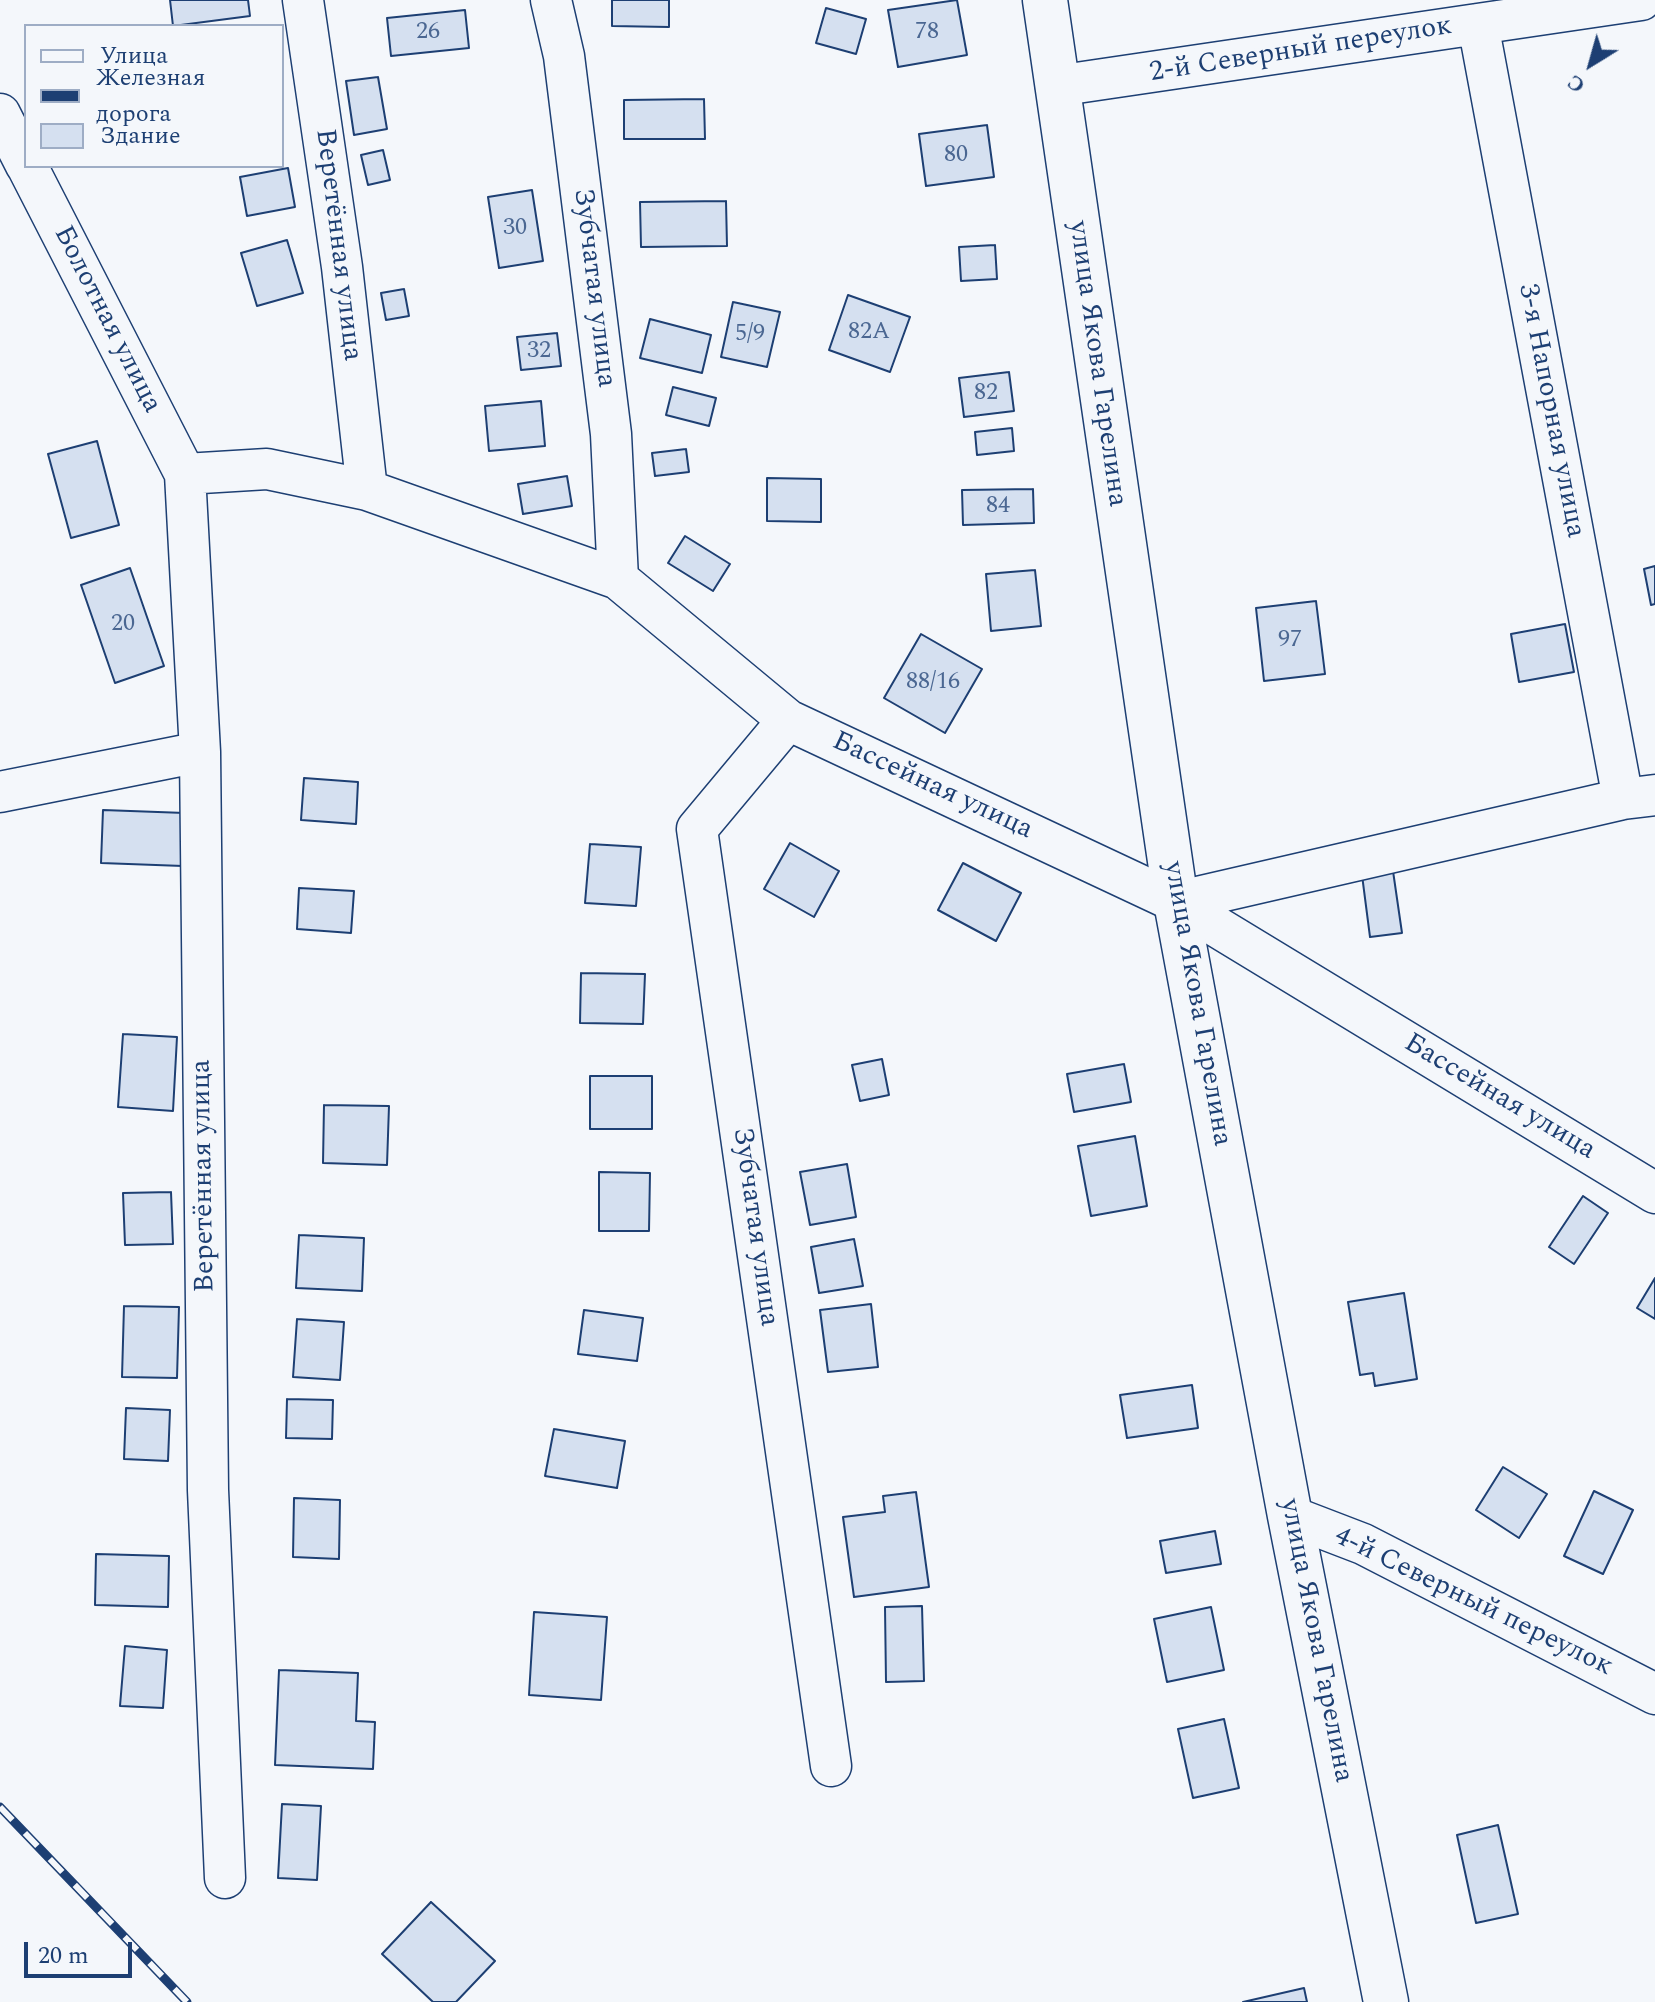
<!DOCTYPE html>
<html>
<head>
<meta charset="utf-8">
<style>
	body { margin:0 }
	#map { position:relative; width:1655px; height:2002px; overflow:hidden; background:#f4f7fb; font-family:Spectral,serif }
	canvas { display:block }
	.legend { position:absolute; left:24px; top:24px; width:260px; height:144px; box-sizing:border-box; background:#f4f7fb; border:2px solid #9eadc5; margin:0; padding:10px 14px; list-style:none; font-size:24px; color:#1d3f73 }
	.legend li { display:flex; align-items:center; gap:16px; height:40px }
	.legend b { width:40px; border:2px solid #9eadc5 }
	.north { position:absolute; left:1551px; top:24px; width:80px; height:80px; -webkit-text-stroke:6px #f4f7fb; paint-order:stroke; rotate:217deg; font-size:22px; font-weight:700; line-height:32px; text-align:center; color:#1d3f73 }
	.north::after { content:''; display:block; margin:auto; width:28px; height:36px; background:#1d3f73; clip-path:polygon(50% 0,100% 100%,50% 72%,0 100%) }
	.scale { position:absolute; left:24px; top:1942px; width:108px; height:36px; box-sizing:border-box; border:4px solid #1d3f73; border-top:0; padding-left:10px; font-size:24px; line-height:28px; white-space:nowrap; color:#1d3f73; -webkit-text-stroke:6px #f4f7fb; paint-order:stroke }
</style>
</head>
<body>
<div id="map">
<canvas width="1655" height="2002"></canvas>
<ul class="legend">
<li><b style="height:10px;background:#f4f7fb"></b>Улица</li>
<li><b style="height:10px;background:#1d3f73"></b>Железная дорога</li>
<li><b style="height:22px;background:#d5e0f0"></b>Здание</li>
</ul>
<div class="north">С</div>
<div class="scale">20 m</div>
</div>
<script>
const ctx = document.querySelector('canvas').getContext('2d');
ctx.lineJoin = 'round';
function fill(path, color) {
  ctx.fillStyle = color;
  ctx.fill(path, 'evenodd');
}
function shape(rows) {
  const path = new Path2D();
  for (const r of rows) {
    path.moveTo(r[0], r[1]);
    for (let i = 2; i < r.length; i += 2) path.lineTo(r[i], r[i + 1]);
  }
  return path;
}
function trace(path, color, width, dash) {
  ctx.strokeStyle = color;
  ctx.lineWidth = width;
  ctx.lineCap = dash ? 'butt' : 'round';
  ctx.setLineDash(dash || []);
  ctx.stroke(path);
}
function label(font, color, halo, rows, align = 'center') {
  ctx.font = font + ' Spectral,serif';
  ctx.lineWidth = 6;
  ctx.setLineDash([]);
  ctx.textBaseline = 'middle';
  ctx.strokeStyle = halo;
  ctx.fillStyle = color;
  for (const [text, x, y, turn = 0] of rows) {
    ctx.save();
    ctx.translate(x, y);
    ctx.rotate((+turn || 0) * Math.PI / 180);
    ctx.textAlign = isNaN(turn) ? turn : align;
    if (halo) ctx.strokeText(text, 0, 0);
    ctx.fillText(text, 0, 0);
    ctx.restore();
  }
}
const building = shape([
	[170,0,248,0,250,16,173,26,170,0],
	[612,0,669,0,669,27,612,26,612,0],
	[957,0,967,55,898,67,888,10,957,0],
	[826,8,866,19,856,54,816,43,826,8],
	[465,10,469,48,391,56,387,18,465,10],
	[378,77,387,129,354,135,346,81,378,77],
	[704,99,705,139,624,139,624,100,704,99],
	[987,125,994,177,926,186,919,134,987,125],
	[383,150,390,180,368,185,361,155,383,150],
	[288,168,295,207,247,216,240,177,288,168],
	[532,190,543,261,499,268,488,197,532,190],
	[726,201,727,246,641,247,640,202,726,201],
	[287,240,303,293,257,306,241,253,287,240],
	[995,245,997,279,961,281,959,247,995,245],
	[404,289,409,316,386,320,381,293,404,289],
	[848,295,910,317,890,372,829,350,848,295],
	[733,302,780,312,767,367,721,357,733,302],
	[650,319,711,335,702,373,640,358,650,319],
	[557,333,561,366,521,370,517,337,557,333],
	[1009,372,1014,411,964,417,959,378,1009,372],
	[673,387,716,398,709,426,666,415,673,387],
	[541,401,545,446,489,451,485,406,541,401],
	[1012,428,1014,451,977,455,975,432,1012,428],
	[97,441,119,525,71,538,48,454,97,441],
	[686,449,689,472,655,476,652,453,686,449],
	[567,476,572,506,523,514,518,484,567,476],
	[767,478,821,479,821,522,767,521,767,478],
	[1033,489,1034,523,963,525,962,490,1033,489],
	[685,536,730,564,713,591,668,563,685,536],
	[1655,566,1655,604,1651,605,1644,569,1655,566],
	[130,568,164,666,115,683,81,585,130,568],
	[1035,570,1041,626,991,631,986,574,1035,570],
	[1316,601,1325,674,1264,681,1256,608,1316,601],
	[1565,624,1574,672,1519,682,1511,634,1565,624],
	[921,634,982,669,945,733,884,698,921,634],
	[304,778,358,782,356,824,301,820,304,778],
	[103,810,185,813,183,866,101,863,103,810],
	[790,843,839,871,814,917,764,889,790,843],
	[590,844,641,847,636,906,585,903,590,844],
	[963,863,1021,893,996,941,938,910,963,863],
	[1393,871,1402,933,1370,937,1362,875,1393,871],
	[299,888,354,891,351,933,297,929,299,888],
	[581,973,645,974,643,1024,580,1023,581,973],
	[123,1034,177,1037,173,1111,118,1107,123,1034],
	[882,1059,889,1095,860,1101,852,1065,882,1059],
	[1124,1064,1131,1102,1074,1112,1067,1074,1124,1064],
	[590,1076,652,1076,652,1129,590,1129,590,1076],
	[324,1105,389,1106,387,1165,323,1163,324,1105],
	[1135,1136,1147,1206,1091,1216,1078,1146,1135,1136],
	[847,1164,856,1217,810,1225,800,1172,847,1164],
	[599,1172,650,1173,649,1231,599,1231,599,1172],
	[171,1192,173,1244,125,1245,123,1193,171,1192],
	[1583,1196,1608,1213,1574,1264,1549,1247,1583,1196],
	[299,1235,364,1238,362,1291,296,1288,299,1235],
	[854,1239,863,1286,819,1293,811,1247,854,1239],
	[1655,1278,1655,1319,1637,1308,1655,1278],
	[1404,1293,1417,1379,1375,1386,1373,1373,1360,1375,1348,1302,1404,1293],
	[871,1304,878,1367,828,1372,820,1310,871,1304],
	[124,1306,179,1307,177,1378,122,1377,124,1306],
	[584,1310,643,1318,637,1361,578,1354,584,1310],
	[297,1319,344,1322,340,1380,293,1377,297,1319],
	[1192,1385,1198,1428,1127,1438,1120,1395,1192,1385],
	[287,1399,333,1400,332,1439,286,1438,287,1399],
	[126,1408,170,1410,168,1461,124,1459,126,1408],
	[554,1429,625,1441,617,1488,545,1476,554,1429],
	[1503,1467,1547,1494,1519,1538,1476,1510,1503,1467],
	[1594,1491,1633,1510,1603,1574,1564,1556,1594,1491],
	[916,1492,929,1587,854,1597,843,1517,885,1512,883,1496,916,1492],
	[294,1498,340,1500,339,1559,293,1557,294,1498],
	[1215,1531,1221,1564,1166,1573,1160,1541,1215,1531],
	[96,1554,169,1556,168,1607,95,1605,96,1554],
	[922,1606,924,1681,886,1682,885,1607,922,1606],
	[1211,1607,1224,1670,1167,1682,1154,1619,1211,1607],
	[534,1612,607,1617,601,1700,529,1695,534,1612],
	[125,1646,167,1650,163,1708,120,1706,125,1646],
	[279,1670,358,1673,356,1721,375,1722,373,1769,275,1765,279,1670],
	[1224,1719,1239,1788,1193,1798,1178,1729,1224,1719],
	[282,1804,321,1806,317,1880,278,1878,282,1804],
	[1498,1825,1518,1914,1476,1923,1457,1835,1498,1825],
	[431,1902,495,1961,456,2002,433,2002,382,1954,431,1902],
	[1304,1988,1307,2002,1243,2002,1304,1988]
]);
const minor = shape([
	[303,0,342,267,367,490],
	[551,0,564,56,611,434,618,579],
	[1478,24,1623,799],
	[1056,86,1641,0],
	[0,114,26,165],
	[27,166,185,474,200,752,208,1490,225,1878],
	[185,474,267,469,367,490,618,579,788,720,1176,902,1655,1193],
	[788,720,697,829,831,1766],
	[0,792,200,752],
	[1176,902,1623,799,1655,795],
	[1290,1516,1363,1544,1655,1694]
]);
const major = shape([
	[1045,0,1176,902,1290,1516,1386,2002]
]);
const rail = shape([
	[0,1807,187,2002]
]);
const numberNames = [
	["26",428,33],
	["78",927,33],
	["80",956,156],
	["30",515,229],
	["82А",869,333],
	["5/9",750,335],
	["32",539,352],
	["82",986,394],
	["84",998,507],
	["20",123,625],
	["97",1290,641],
	["88/16",933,683]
];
const streetNames = [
	["2-й Северный переулок",1301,51,-9],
	["Веретённая улица",337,245,83],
	["Зубчатая улица",593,288,83],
	["Болотная улица",106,320,63],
	["улица Якова Гарелина",1096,364,82],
	["3-я Напорная улица",1550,411,79],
	["Бассейная улица",932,787,25],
	["улица Якова Гарелина",1196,1004,80],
	["Бассейная улица",1499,1098,31],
	["Веретённая улица",205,1176,-91],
	["Зубчатая улица",754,1227,82],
	["4-й Северный переулок",1473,1603,26],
	["улица Якова Гарелина",1315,1641,79]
];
fill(building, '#d5e0f0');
trace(building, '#1d3f73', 2);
trace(minor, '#1d3f73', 43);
trace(major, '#1d3f73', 47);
trace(minor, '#f4f7fb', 40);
trace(major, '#f4f7fb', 44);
trace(rail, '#1d3f73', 9);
trace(rail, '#f4f7fb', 6, [18]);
label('24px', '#4b6792', null, numberNames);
label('28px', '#1d3f73', '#f4f7fb', streetNames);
</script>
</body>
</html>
